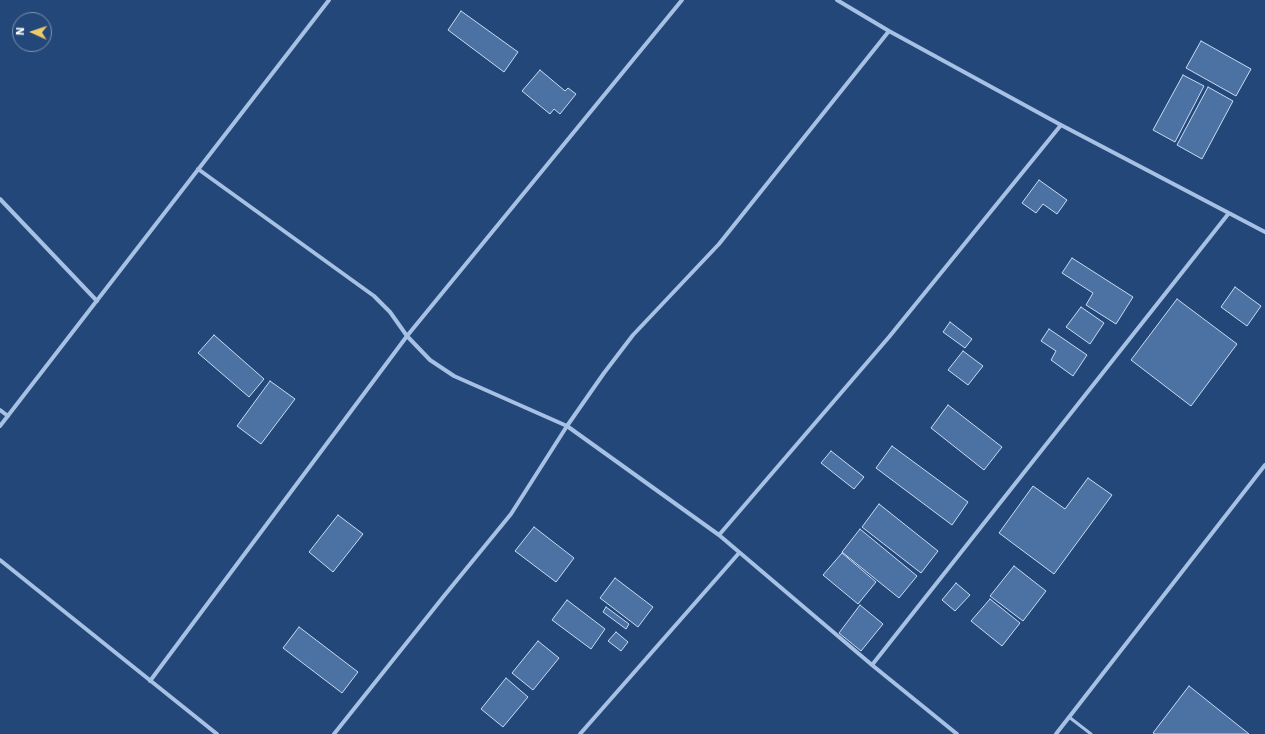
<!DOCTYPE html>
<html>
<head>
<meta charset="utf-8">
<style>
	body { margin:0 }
	#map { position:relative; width:1265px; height:734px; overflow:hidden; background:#244779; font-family:"Work Sans",sans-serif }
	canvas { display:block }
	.north { position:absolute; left:12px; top:12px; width:40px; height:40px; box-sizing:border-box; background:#244779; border:1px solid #7c91af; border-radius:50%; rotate:273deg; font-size:11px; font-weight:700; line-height:16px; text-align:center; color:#fff }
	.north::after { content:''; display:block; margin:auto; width:14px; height:18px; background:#eecb6a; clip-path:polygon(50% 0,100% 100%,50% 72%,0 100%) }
</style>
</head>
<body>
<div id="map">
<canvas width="1265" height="734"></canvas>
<div class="north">N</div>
</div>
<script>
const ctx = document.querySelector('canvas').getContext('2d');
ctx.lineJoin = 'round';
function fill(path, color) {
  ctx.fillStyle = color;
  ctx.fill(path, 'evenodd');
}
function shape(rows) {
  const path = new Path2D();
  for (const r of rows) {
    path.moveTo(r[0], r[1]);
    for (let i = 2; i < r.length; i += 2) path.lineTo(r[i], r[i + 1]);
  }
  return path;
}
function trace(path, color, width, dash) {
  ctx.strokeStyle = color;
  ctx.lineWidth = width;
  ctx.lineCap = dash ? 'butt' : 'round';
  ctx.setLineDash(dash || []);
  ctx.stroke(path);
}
const building = shape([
	[461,11,518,52,504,72,448,30,461,11],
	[1201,41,1251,69,1236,96,1186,68,1201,41],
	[540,70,565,91,568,88,576,94,560,114,554,109,550,114,522,91,540,70],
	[1183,75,1204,86,1175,142,1153,130,1183,75],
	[1208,87,1233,101,1202,159,1177,145,1208,87],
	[1039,180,1067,200,1057,214,1043,204,1036,213,1022,203,1039,180],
	[1072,258,1133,297,1116,324,1086,305,1093,293,1062,273,1072,258],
	[1235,287,1261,306,1247,326,1221,307,1235,287],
	[1177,299,1237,344,1191,406,1131,360,1177,299],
	[1081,307,1104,323,1090,344,1066,327,1081,307],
	[950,322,972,339,965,348,943,332,950,322],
	[1049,329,1087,355,1073,376,1051,360,1056,351,1041,341,1049,329],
	[214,335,264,379,249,397,198,353,214,335],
	[963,351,983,366,968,385,948,370,963,351],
	[270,381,295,399,261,444,237,426,270,381],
	[948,405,1002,447,984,470,931,428,948,405],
	[892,446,968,502,952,525,876,468,892,446],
	[831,451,864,477,854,489,821,463,831,451],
	[1088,478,1112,495,1054,574,999,533,1033,486,1065,509,1088,478],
	[879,504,938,551,921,573,862,527,879,504],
	[338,515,363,534,333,572,309,552,338,515],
	[534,527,574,558,556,582,515,551,534,527],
	[860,529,917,576,899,598,842,552,860,529],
	[842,553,876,582,858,604,823,575,842,553],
	[1014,566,1046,591,1023,621,990,596,1014,566],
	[615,578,653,607,638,627,600,598,615,578],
	[956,583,970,595,955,611,942,600,956,583],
	[990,599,1020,623,1002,646,971,621,990,599],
	[567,600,605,629,591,649,552,620,567,600],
	[860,605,883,624,861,651,839,633,860,605],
	[606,607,629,624,626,629,603,612,606,607],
	[299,627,358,672,342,693,283,648,299,627],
	[616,632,628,642,621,651,608,641,616,632],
	[538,641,559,658,533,690,512,673,538,641],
	[506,678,528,697,503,727,481,709,506,678],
	[1189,686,1249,734,1155,734,1153,733,1189,686]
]);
const lane = shape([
	[1069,717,1091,734]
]);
const street = shape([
	[837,0,889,31,1061,125,1265,232],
	[198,169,374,296,390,312,407,336,430,360,454,376,567,426,719,535,872,665,957,734],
	[0,199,97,301],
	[0,410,8,416],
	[0,426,329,0],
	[719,535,889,337,1061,125],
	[0,560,217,734],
	[872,665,1229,213],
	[150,681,407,336,682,0],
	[334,734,444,596,511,514,567,426,604,373,633,335,719,244,889,31],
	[580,734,739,553],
	[1056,734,1265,465]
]);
fill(building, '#4c71a3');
trace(building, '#c8dbf3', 1);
trace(lane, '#a6c1e4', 3);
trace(street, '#a6c1e4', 4);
</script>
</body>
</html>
